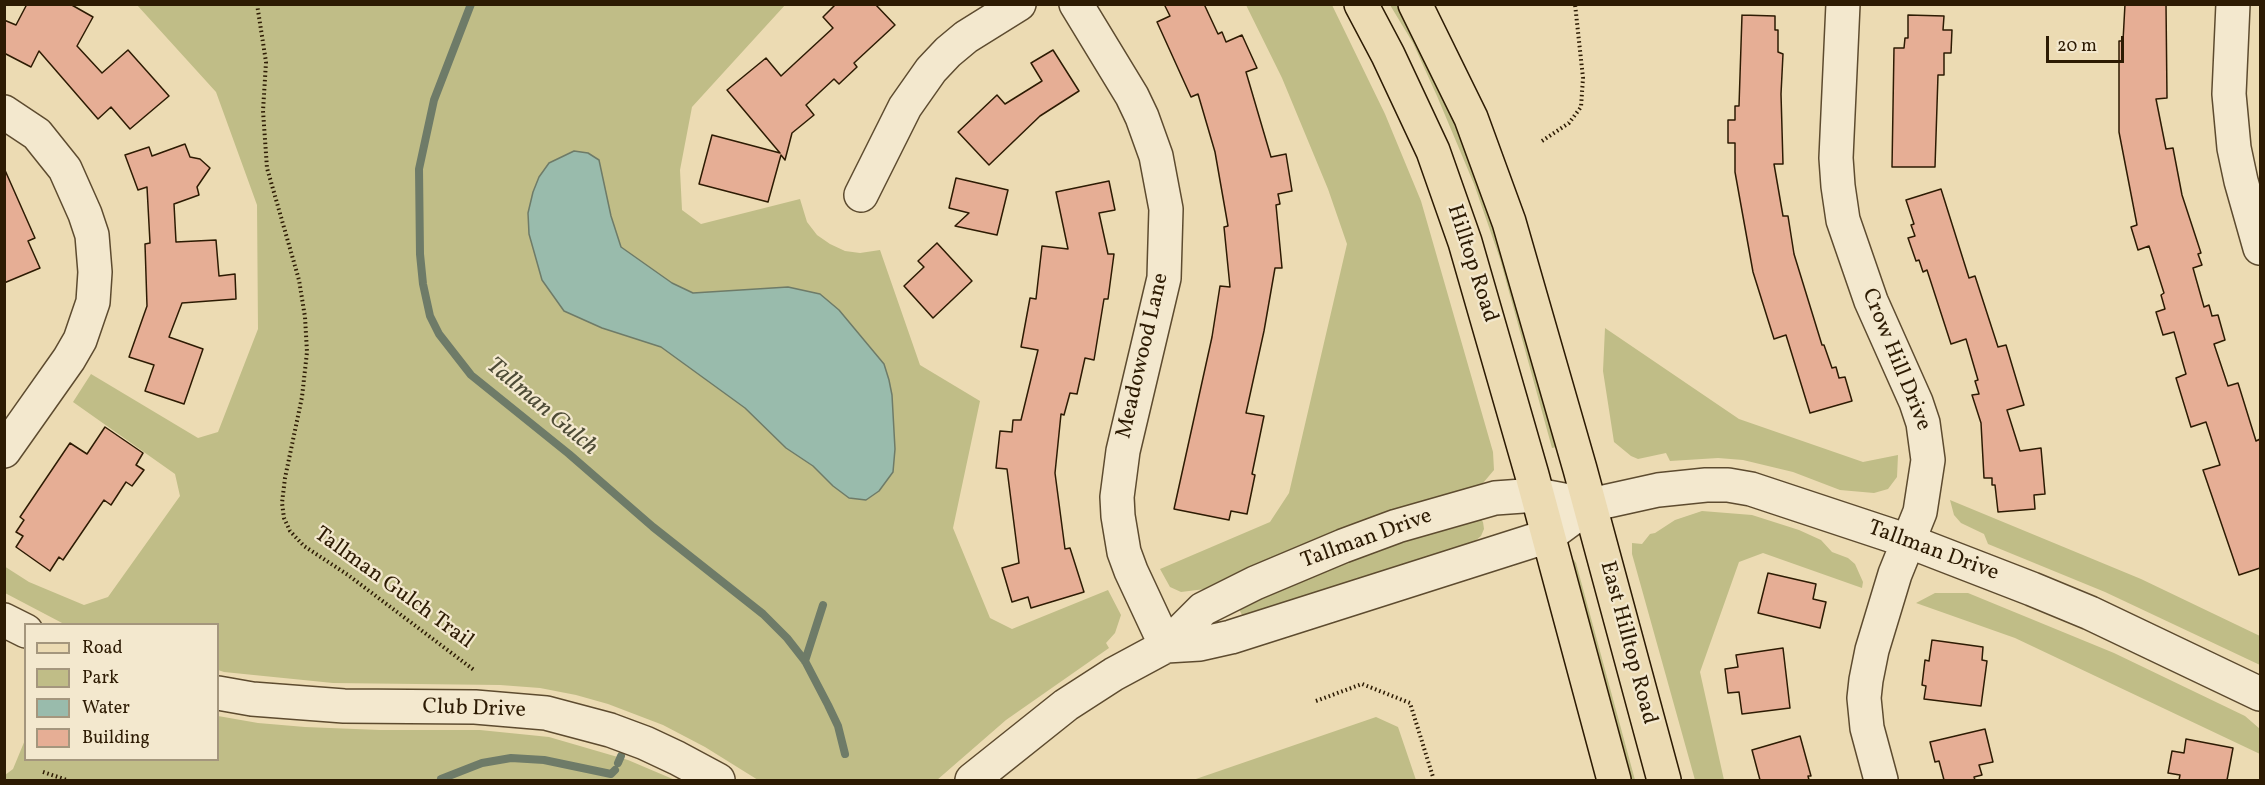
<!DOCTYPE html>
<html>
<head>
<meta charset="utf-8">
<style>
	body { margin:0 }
	#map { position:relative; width:2265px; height:785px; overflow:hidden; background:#ecdbb3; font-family:Vollkorn,serif }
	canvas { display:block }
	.frame { position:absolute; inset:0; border:6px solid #2d1b03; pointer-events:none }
	.legend { position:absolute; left:24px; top:623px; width:195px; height:138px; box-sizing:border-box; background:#f3e8ce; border:2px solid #a4967d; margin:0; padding:8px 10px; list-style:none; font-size:18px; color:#2d1b03 }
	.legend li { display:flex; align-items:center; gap:12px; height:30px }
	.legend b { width:30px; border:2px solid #a4967d }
	.scale { position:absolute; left:2046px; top:36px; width:78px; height:27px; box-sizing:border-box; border:3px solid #2d1b03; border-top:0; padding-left:8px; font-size:18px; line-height:21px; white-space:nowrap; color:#2d1b03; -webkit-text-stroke:4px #f3e8ce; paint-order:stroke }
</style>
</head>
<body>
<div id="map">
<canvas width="2265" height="785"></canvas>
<div class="frame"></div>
<ul class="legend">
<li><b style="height:8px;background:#ecdbb3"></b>Road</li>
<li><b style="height:16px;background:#c0bd87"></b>Park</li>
<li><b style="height:16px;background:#99bbac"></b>Water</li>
<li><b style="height:16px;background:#e6ae95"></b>Building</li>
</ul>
<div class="scale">20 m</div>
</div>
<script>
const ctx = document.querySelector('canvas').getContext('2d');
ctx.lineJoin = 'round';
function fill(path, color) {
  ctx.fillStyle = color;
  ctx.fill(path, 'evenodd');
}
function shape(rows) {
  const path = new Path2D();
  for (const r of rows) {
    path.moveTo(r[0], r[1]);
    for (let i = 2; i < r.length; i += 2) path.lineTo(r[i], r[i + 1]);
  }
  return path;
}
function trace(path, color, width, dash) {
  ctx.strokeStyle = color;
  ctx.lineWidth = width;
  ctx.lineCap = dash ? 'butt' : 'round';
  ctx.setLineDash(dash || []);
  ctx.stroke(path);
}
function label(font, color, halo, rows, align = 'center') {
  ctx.font = font + ' Vollkorn,serif';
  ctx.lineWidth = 4.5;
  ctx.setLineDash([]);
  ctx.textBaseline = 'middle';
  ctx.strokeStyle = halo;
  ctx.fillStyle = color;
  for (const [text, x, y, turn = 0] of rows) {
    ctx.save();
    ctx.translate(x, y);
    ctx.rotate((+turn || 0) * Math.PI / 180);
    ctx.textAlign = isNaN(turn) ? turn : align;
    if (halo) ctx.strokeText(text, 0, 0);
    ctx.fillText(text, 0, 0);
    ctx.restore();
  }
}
const green = shape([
	[786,4,692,107,680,170,682,210,701,224,800,199,807,222,817,235,830,244,845,251,860,253,880,250,920,365,980,401,953,528,990,618,1012,629,1108,590,1121,615,1115,633,1106,643,1109,648,1006,720,937,780,758,780,705,747,663,725,608,704,576,695,540,688,500,685,333,683,224,672,218,670,218,624,64,624,5,593,4,566,29,582,84,605,108,597,180,496,175,474,73,402,91,374,198,438,218,432,258,329,257,205,216,92,137,5],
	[1246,5,1332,5,1385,114,1421,201,1493,452,1494,470,1478,489,1205,589,1181,592,1170,587,1160,569,1270,522,1289,493,1347,244,1328,189,1282,78],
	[1390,5,1397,5,1412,32,1459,133,1492,221,1557,447,1552,448,1500,259,1474,184,1437,96,1413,43],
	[1605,328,1739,419,1863,462,1898,455,1897,477,1888,489,1874,493,1840,490,1793,472,1743,460,1718,458,1670,461,1666,453,1638,459,1631,456,1614,442,1603,371],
	[1950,500,2141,579,2260,636,2260,665,2105,592,1988,544,1984,534,1961,523,1954,515],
	[1702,511,1752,515,1799,530,1821,540,1832,552,1848,558,1855,564,1863,582,1862,588,1763,553,1739,562,1700,672,1724,780,1695,780,1632,554,1632,543,1642,544,1650,534,1655,533,1675,520],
	[1479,517,1483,522,1484,529,1481,536,1474,542,1298,604,1248,618,1242,615,1240,611,1241,604,1316,566],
	[1570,560,1574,560,1576,563,1635,780,1630,780],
	[1935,593,1968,593,2114,653,2245,716,2260,729,2260,754,2015,638,1916,603],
	[218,716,258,723,305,727,380,730,480,730,549,737,628,760,675,780,5,780,5,775,13,769,25,740,26,760,218,760],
	[1376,717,1398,727,1416,780,1193,780]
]);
const water = shape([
	[574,151,588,153,599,160,611,216,621,247,672,283,693,293,788,287,820,294,839,310,884,364,889,380,892,395,895,449,893,472,879,491,866,500,849,498,833,486,813,466,786,448,745,408,661,347,602,328,564,311,542,280,529,234,528,213,533,192,539,177,549,163,574,151]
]);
const stream = shape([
	[471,4,434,100,419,169,420,254,423,284,430,316,439,334,471,375,569,454,653,527,763,614,787,638,805,661,828,705,838,726,845,754],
	[805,661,823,605],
	[618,763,621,756],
	[441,779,482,763,511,758,544,760,611,774,615,770]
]);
const building = shape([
	[27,4,70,4,93,17,77,46,102,73,128,50,169,96,130,129,111,107,98,119,39,51,31,67,4,53,4,20,16,25,27,4],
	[836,4,875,4,895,25,854,63,857,67,839,84,834,79,806,105,814,115,792,133,785,160,781,155,768,202,699,184,712,135,780,153,727,90,766,58,781,76,833,28,823,17,836,4],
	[1164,4,1204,4,1218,34,1222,32,1226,42,1242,35,1257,68,1246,72,1271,157,1286,154,1292,191,1278,194,1280,204,1276,205,1282,268,1275,268,1264,331,1246,413,1264,416,1252,474,1255,475,1247,514,1231,511,1229,520,1174,509,1212,337,1220,286,1230,287,1224,227,1228,226,1215,152,1198,94,1191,97,1157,22,1170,16,1164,4],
	[2125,4,2166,4,2167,98,2156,99,2166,149,2173,148,2182,195,2201,253,2198,254,2202,265,2193,268,2204,307,2209,305,2212,316,2218,315,2225,340,2214,344,2228,386,2238,383,2256,441,2260,439,2260,568,2239,575,2203,470,2220,465,2206,422,2191,427,2176,378,2186,374,2174,332,2163,335,2156,312,2165,309,2161,295,2164,293,2149,246,2138,250,2131,227,2137,225,2119,132,2119,41,2123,41,2125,4],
	[1742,15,1775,16,1775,30,1778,30,1778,52,1783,54,1781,94,1783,164,1774,164,1783,216,1788,216,1794,254,1822,345,1824,345,1832,368,1836,367,1839,378,1845,377,1852,401,1810,413,1786,335,1774,339,1753,272,1735,172,1735,143,1728,143,1728,120,1735,120,1735,106,1739,106,1742,15],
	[1908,15,1944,16,1943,30,1952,30,1951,53,1944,53,1944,75,1938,75,1935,167,1892,167,1894,48,1904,48,1905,38,1908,38,1908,15],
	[1053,50,1079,91,1040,116,989,165,958,132,997,95,1005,104,1042,81,1031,63,1053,50],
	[185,144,190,157,200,159,210,168,197,187,199,195,174,204,176,242,216,240,219,276,235,274,236,299,182,303,169,337,203,349,184,404,145,391,154,365,129,357,147,306,145,244,150,243,147,187,138,190,125,155,149,147,152,156,185,144],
	[4,168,35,238,28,241,40,268,4,283,4,168],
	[956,178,1008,190,997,235,955,226,969,213,949,208,956,178],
	[1109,181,1115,210,1099,213,1108,254,1114,254,1108,299,1104,299,1094,360,1085,358,1077,394,1070,393,1064,415,1061,414,1055,473,1065,549,1070,548,1084,592,1031,608,1028,597,1012,602,1002,568,1019,563,1007,469,996,468,1000,431,1012,432,1013,420,1021,420,1038,350,1021,347,1030,298,1036,299,1042,246,1068,249,1056,192,1109,181],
	[1941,189,1969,278,1975,276,1998,347,2006,345,2024,405,2007,410,2020,451,2041,448,2045,494,2034,495,2035,509,1998,512,1995,485,1992,485,1992,478,1984,478,1981,423,1972,395,1979,394,1975,381,1978,380,1966,339,1951,344,1927,270,1923,272,1919,260,1916,261,1908,238,1915,236,1911,225,1914,224,1906,200,1941,189],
	[937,243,972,281,933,318,904,286,924,267,918,261,937,243],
	[105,427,143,453,136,465,144,470,132,486,126,482,111,505,104,500,63,560,59,557,50,571,16,547,23,536,16,532,24,520,20,517,70,443,87,454,105,427],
	[1768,573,1816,584,1813,599,1826,602,1820,628,1758,613,1768,573],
	[1932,640,1983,647,1982,660,1987,661,1981,706,1924,699,1926,686,1922,685,1925,660,1929,661,1932,640],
	[1783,648,1790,708,1742,714,1739,692,1728,693,1725,669,1738,667,1736,655,1783,648],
	[1985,729,1993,762,1979,765,1982,775,1974,777,1975,780,1944,780,1939,761,1935,762,1930,742,1985,729],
	[1800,736,1811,776,1808,776,1809,780,1760,780,1752,750,1800,736],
	[2186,739,2233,748,2227,780,2179,780,2180,775,2168,773,2172,751,2184,753,2186,739]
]);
const path = shape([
	[257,4,266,62,263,111,267,168,299,280,305,317,307,352,302,397,285,478,282,503,284,518,290,531,304,546,348,575,474,670],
	[1542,141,1569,123,1581,107,1583,78,1575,4],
	[1316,701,1362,684,1410,703,1433,777],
	[43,772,67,780]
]);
const minor = shape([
	[1076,4,1132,96,1142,117,1156,156,1166,209,1164,278,1123,451,1117,497,1118,516,1124,552,1131,571,1166,646],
	[1843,4,1836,158,1838,186,1843,220,1871,301,1916,402,1923,423,1928,460,1920,512,1895,574,1872,650,1866,680,1864,698,1867,728,1881,780],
	[2233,4,2229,94,2234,148,2241,181,2260,248],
	[4,112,37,134,65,169,85,214,92,235,95,272,93,302,80,340,69,359,4,451],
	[861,195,905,107,931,70,948,52,966,37,1019,4],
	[4,620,26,631],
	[1166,646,1200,644,1231,637,1548,536,1590,505,1658,490,1706,485,1728,485,1751,489,1908,541,2032,589,2090,613,2260,694],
	[218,693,252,699,344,706,475,707,546,713,610,730,645,743,677,758,718,780],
	[972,780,1066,705,1114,674,1166,646,1203,609,1255,583,1343,546,1397,526,1495,498,1537,495,1590,505]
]);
const major = shape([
	[1361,4,1388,55,1433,151,1465,242,1532,475,1614,780],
	[1415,4,1471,118,1509,222,1580,469,1664,780]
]);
const streetNames = [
	["Hilltop Road",1471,264,72],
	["Meadowood Lane",1144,356,-77],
	["Crow Hill Drive",1895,360,68],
	["Tallman Drive",1367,540,-20],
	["Tallman Drive",1933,552,20],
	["Tallman Gulch Trail",393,589,36],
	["East Hilltop Road",1627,643,75],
	["Club Drive",474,710,2]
];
const waterNames = [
	["Tallman Gulch",541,408,40]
];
fill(green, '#c0bd87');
fill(water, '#99bbac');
trace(water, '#6e7b68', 1.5);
trace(stream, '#6e7b68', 8);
fill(building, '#e6ae95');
trace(building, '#2d1b03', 1.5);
trace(minor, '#5d4b2f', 36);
trace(major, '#2d1b03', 36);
trace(path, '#2d1b03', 4, [1.5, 3]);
trace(minor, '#f3e8ce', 33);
trace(major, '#ecdbb3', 33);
label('22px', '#2d1b03', '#f3e8ce', streetNames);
label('italic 24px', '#4d4b36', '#f3e8ce', waterNames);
</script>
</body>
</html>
